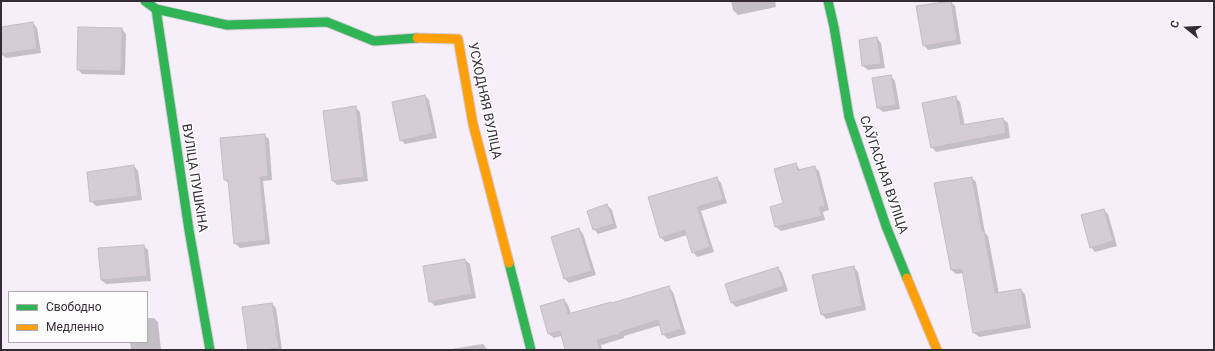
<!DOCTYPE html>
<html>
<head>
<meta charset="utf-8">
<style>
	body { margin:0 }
	#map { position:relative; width:1215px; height:351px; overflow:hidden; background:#f6eef8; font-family:Roboto,sans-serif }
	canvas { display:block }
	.frame { position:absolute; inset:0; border:2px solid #352b36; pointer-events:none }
	.legend { position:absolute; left:8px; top:291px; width:140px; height:52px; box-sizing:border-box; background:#fdfdfd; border:1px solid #ada9ad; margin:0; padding:5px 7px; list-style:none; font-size:12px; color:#352b36 }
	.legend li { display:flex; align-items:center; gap:8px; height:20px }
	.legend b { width:20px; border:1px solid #ada9ad }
	.north { position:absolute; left:1167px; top:8px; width:40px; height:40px; -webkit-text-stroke:3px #fdfdfd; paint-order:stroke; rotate:288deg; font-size:11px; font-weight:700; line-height:16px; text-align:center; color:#352b36 }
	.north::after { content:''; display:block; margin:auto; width:14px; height:18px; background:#352b36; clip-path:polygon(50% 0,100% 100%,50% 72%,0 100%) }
</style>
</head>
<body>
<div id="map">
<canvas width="1215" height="351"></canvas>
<div class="frame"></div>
<ul class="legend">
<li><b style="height:5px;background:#30b455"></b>Свободно</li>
<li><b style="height:5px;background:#ff9f0a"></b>Медленно</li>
</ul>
<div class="north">С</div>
</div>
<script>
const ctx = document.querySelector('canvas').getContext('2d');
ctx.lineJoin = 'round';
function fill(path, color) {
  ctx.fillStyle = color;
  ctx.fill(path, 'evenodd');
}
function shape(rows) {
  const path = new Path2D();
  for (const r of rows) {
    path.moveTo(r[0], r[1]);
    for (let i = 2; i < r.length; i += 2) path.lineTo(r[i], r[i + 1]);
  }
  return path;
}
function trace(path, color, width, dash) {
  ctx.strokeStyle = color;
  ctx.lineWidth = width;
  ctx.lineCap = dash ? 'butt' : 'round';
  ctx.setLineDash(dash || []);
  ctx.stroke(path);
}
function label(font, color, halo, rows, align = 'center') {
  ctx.font = font + ' Roboto,sans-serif';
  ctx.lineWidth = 3;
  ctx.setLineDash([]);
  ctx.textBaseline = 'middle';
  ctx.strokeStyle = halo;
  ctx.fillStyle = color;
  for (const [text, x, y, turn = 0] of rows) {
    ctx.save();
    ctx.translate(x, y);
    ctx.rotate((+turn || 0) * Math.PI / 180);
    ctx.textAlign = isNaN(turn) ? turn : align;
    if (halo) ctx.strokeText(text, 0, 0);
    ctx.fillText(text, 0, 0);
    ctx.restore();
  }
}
const shadow = shape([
	[731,1,775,1,776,7,738,15,733,10],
	[951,2,955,6,961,44,928,50,924,45],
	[33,23,37,28,41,53,6,58,1,54,1,28],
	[122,29,126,34,125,75,82,74,78,69],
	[877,38,881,43,885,68,868,70,863,66,860,41],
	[891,76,895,81,900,109,883,112,878,108],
	[425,96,429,100,437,138,405,144,401,140],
	[956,98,960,102,965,126,1003,119,1008,123,1010,138,936,152,932,147],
	[356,108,360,112,368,181,337,185,333,181],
	[264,135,269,139,272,180,263,181,270,244,240,248,235,243,229,184,225,180],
	[796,164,800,170,814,167,819,171,829,210,823,212,825,220,781,231,776,227,784,204],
	[134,166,138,171,142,200,96,206,91,201],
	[717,178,721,183,727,203,701,211,714,252,697,257,693,252,687,235,665,242,661,237],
	[972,178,976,182,985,233,988,236,999,294,1020,290,1025,294,1031,328,979,337,974,333,964,273,956,274,951,270,935,184],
	[607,205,612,210,617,228,598,234,594,229],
	[1104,210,1108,214,1117,246,1095,252,1091,247],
	[579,229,583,234,596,275,569,283,564,278],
	[144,246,148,250,151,281,106,284,101,280],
	[465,260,470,264,476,298,435,306,430,301],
	[854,267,858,272,866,310,826,319,822,314],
	[778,268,782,273,788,291,736,307,732,303],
	[668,287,673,292,686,334,668,339,663,334,661,325,624,336,624,338,601,345,602,350,566,350,561,336,554,338,549,334,564,300,568,305,571,314,613,304],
	[272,304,276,308,282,350,249,350],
	[147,318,154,318,158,322,161,350,131,350,130,342,147,342],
	[483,344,488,350,451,350,451,349]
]);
const building = shape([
	[951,1,957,40,923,46,916,6,951,1],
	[33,22,37,49,1,54,1,27,33,22],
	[78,27,122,28,121,71,77,70,78,27],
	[877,37,881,64,862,66,859,40,877,37],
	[891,75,896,105,877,108,872,78,891,75],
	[425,95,433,133,400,141,392,102,425,95],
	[956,96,961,125,1003,118,1006,133,931,148,922,103,956,96],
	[356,106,364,177,332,181,323,111,356,106],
	[265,134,268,176,260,177,266,240,234,244,228,180,224,180,220,138,265,134],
	[796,163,798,170,815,166,825,206,819,207,822,216,775,227,770,207,783,203,774,169,796,163],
	[134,165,138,196,90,202,87,172,134,165],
	[717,177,723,199,697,207,710,247,692,253,685,230,660,238,648,197,717,177],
	[972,177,982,231,984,231,995,293,1021,289,1027,324,973,333,962,269,951,270,934,183,972,177],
	[607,204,614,224,593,230,587,211,607,204],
	[1104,209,1113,241,1090,248,1081,215,1104,209],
	[579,228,592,271,564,279,551,237,579,228],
	[144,245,147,276,101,280,98,248,144,245],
	[465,259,472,294,429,302,423,266,465,259],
	[854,266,862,306,821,315,812,275,854,266],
	[778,267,784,286,731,303,725,284,778,267],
	[669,286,682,329,662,335,658,320,620,332,620,334,597,340,600,350,565,350,560,331,548,334,540,306,564,299,568,314,611,302,612,303,669,286],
	[272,303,279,348,262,350,248,350,242,307,272,303]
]);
const fast = shape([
	[145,1,156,9,227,25,327,22,374,41,417,38],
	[828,1,834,27,849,117,886,226,907,278],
	[156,9,189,230,210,350],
	[509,263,531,350]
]);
const slow = shape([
	[417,38,458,39,473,124,509,263],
	[907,278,937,350]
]);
const streetNames = [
	["УСХОДНЯЯ ВУЛІЦА",484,101,78],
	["САЎГАСНАЯ ВУЛІЦА",883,175,71],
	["ВУЛІЦА ПУШКІНА",194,178,81]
];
fill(shadow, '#0003');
fill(building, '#d5ccd7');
trace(building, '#c4bcc6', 1);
trace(fast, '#d4cbd6', 11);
trace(slow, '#d4cbd6', 11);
trace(fast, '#30b455', 9);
trace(slow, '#ff9f0a', 9);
label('13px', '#352b36', '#fdfdfd', streetNames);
</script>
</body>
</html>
